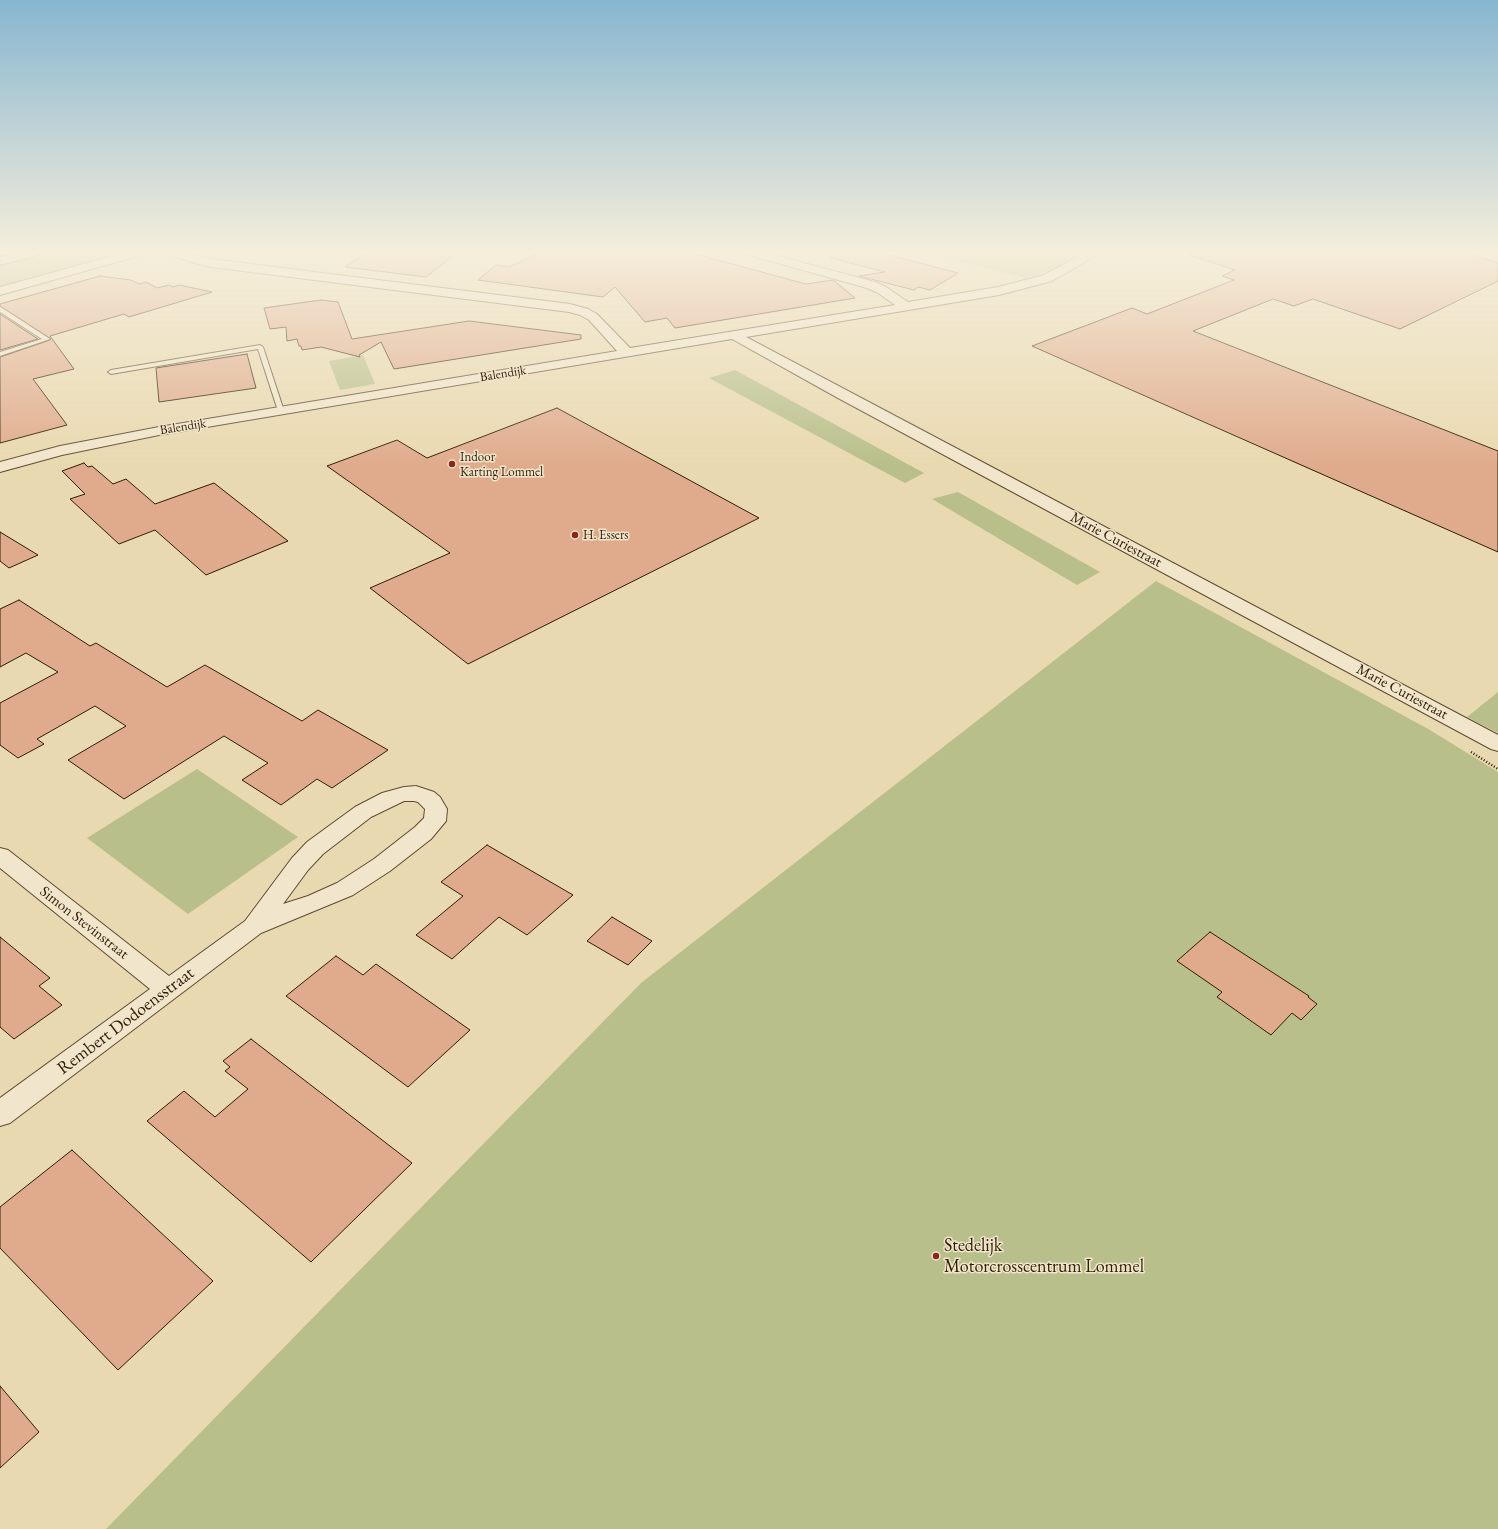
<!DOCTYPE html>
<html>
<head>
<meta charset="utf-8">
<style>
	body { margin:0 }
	canvas { display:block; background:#e9d9b0 }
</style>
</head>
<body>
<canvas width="1498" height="1529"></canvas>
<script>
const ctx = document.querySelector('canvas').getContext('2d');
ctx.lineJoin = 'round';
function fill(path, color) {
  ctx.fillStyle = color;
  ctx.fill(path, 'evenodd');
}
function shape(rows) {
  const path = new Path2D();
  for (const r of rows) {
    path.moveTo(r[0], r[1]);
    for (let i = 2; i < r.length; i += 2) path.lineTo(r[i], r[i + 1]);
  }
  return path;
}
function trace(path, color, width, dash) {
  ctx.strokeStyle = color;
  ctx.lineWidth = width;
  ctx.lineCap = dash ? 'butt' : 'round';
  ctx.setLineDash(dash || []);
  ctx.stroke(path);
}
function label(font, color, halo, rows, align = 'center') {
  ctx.font = font + ' "EB Garamond",serif';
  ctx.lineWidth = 3;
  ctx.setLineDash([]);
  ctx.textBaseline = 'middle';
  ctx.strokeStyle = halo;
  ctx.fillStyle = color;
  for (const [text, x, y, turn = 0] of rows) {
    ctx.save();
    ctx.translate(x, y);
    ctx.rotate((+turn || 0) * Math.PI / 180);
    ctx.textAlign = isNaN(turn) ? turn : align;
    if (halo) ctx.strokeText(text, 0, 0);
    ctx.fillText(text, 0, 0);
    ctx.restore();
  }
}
const green = shape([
	[52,252,133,252,0,290,0,266],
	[921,252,1084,252,1049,271,1026,278],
	[363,355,375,384,340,390,329,361],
	[735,370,924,473,905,483,709,378],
	[958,492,1100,572,1077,585,932,499],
	[1156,581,1430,730,1498,772,1498,1529,106,1529,641,983],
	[1498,692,1498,733,1467,717],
	[197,769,298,837,188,914,87,838]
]);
const building = shape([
	[366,252,458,252,426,277,345,267,366,252],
	[542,252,688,252,806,284,833,280,855,298,675,328,667,318,645,322,615,287,603,297,478,280,496,265,509,267,542,252],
	[832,252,877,252,958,273,930,290,918,287,914,290,859,276,885,272,831,258,832,252],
	[1191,252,1464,252,1498,263,1498,281,1400,329,1313,299,1294,306,1273,299,1193,331,1498,451,1498,552,1032,346,1132,308,1147,314,1234,280,1222,276,1235,270,1190,255,1191,252],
	[100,276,131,280,139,284,146,282,157,288,169,285,173,287,179,285,212,292,129,317,124,314,50,336,74,369,33,379,67,425,0,443,0,357,50,340,51,339,0,306,0,304,100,276],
	[321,300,338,302,352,339,469,321,581,335,581,339,394,369,381,342,359,355,360,357,321,347,302,350,301,346,299,346,297,339,287,341,286,327,270,329,264,308,321,300],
	[0,314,38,339,0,350,0,314],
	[247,354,256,388,159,402,156,368,247,354],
	[557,408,759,518,468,664,370,588,450,553,327,466,397,440,427,458,557,408],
	[84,463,88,467,92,466,113,484,126,479,155,504,214,483,288,541,206,575,155,530,119,544,70,499,85,494,62,471,84,463],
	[0,532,38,555,9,568,0,561,0,532],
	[19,600,90,646,96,643,167,687,205,665,302,721,318,710,388,750,332,788,317,779,281,805,242,780,268,763,224,736,124,799,68,760,126,726,95,706,37,739,44,744,18,758,0,745,0,703,58,672,26,653,0,667,0,609,19,600],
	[487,845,573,895,527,935,499,917,452,959,416,935,463,896,441,882,487,845],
	[612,917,652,941,628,965,587,941,612,917],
	[1210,932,1309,996,1308,997,1317,1004,1301,1020,1292,1013,1271,1035,1217,997,1222,992,1177,961,1210,932],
	[0,937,50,978,39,986,62,1005,14,1039,0,1027,0,937],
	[336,956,363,975,376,964,470,1030,408,1087,286,996,336,956],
	[251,1039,412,1163,311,1262,147,1121,184,1091,215,1117,248,1089,225,1071,230,1067,223,1061,251,1039],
	[72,1150,213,1281,118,1370,0,1248,0,1207,72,1150],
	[0,1386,39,1432,0,1468,0,1386]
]);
const path = shape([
	[1471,752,1498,769]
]);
const lane = shape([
	[0,307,2,308,50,339,0,356,0,352,42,339,0,312,0,307],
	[260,345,263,347,284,411,283,412,278,411,258,349,111,374,108,372,111,370,260,345]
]);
const street = shape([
	[127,252,147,252,145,254,0,295,0,287,127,252],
	[166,252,184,252,211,259,570,304,588,309,597,314,630,348,895,305,878,293,867,288,745,254,743,252,763,252,875,282,886,287,908,302,998,287,1044,275,1087,252,1102,252,1052,281,999,295,746,337,1498,735,1498,751,1491,749,838,398,732,339,159,435,62,455,0,472,0,462,60,446,159,427,617,351,589,320,580,315,569,312,211,267,191,262,168,254,166,252],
	[416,786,434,792,440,797,447,809,446,821,431,839,390,871,353,895,261,933,10,1123,0,1126,0,1098,150,989,0,868,0,848,8,850,169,976,245,921,292,858,307,842,355,807,382,793,404,787,416,786],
	[404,801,414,801,418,802,425,809,424,818,415,827,374,859,337,883,308,896,283,904,308,870,323,854,371,817,404,801]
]);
const highway = shape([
	[20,252,41,252,39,255,0,265,0,257,20,252]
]);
const markers = [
	[452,464,4,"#8f2418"],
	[575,535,4,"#8f2418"],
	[936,1256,4,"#8f2418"]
];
const farStreetnames = [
	["Balendijk",503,374,-9],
	["Balendijk",183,427,-9]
];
const farPoinames = [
	["Indoor",460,457],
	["Karting Lommel",460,472],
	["H. Essers",583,535]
];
const streetNames = [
	["Marie Curiestraat",1116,540,28],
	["Marie Curiestraat",1402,692,28],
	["Simon Stevinstraat",84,923,38]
];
const nearStreetnames = [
	["Rembert Dodoensstraat",126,1021,-37]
];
const nearPoinames = [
	["Stedelijk",944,1246],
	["Motorcrosscentrum Lommel",944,1267]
];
fill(green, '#b8bf8a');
fill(building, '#e0ab8c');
trace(building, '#2f1c04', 1);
trace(lane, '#5e4b2f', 2);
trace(street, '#5e4b2f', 2);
trace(highway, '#2f1c04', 2);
trace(path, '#2f1c04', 2.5, [1, 2]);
fill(lane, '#f1e6cc');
fill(street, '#f1e6cc');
fill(highway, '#e9d9b0');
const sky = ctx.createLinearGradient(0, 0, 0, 466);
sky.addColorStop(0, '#87b6d0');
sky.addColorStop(0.54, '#f5eedb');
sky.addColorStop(1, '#f5eedb00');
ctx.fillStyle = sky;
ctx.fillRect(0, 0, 1498, 466);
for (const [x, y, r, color] of markers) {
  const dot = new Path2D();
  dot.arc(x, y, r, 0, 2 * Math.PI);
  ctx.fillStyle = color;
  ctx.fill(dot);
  trace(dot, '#f1e6cc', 1.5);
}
label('13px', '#2f1c04', '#f1e6cc', farStreetnames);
label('13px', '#2f1c04', '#f1e6cc', farPoinames, 'left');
label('15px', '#2f1c04', '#f1e6cc', streetNames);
label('18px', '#2f1c04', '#f1e6cc', nearStreetnames);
label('18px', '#2f1c04', '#f1e6cc', nearPoinames, 'left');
</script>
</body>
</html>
